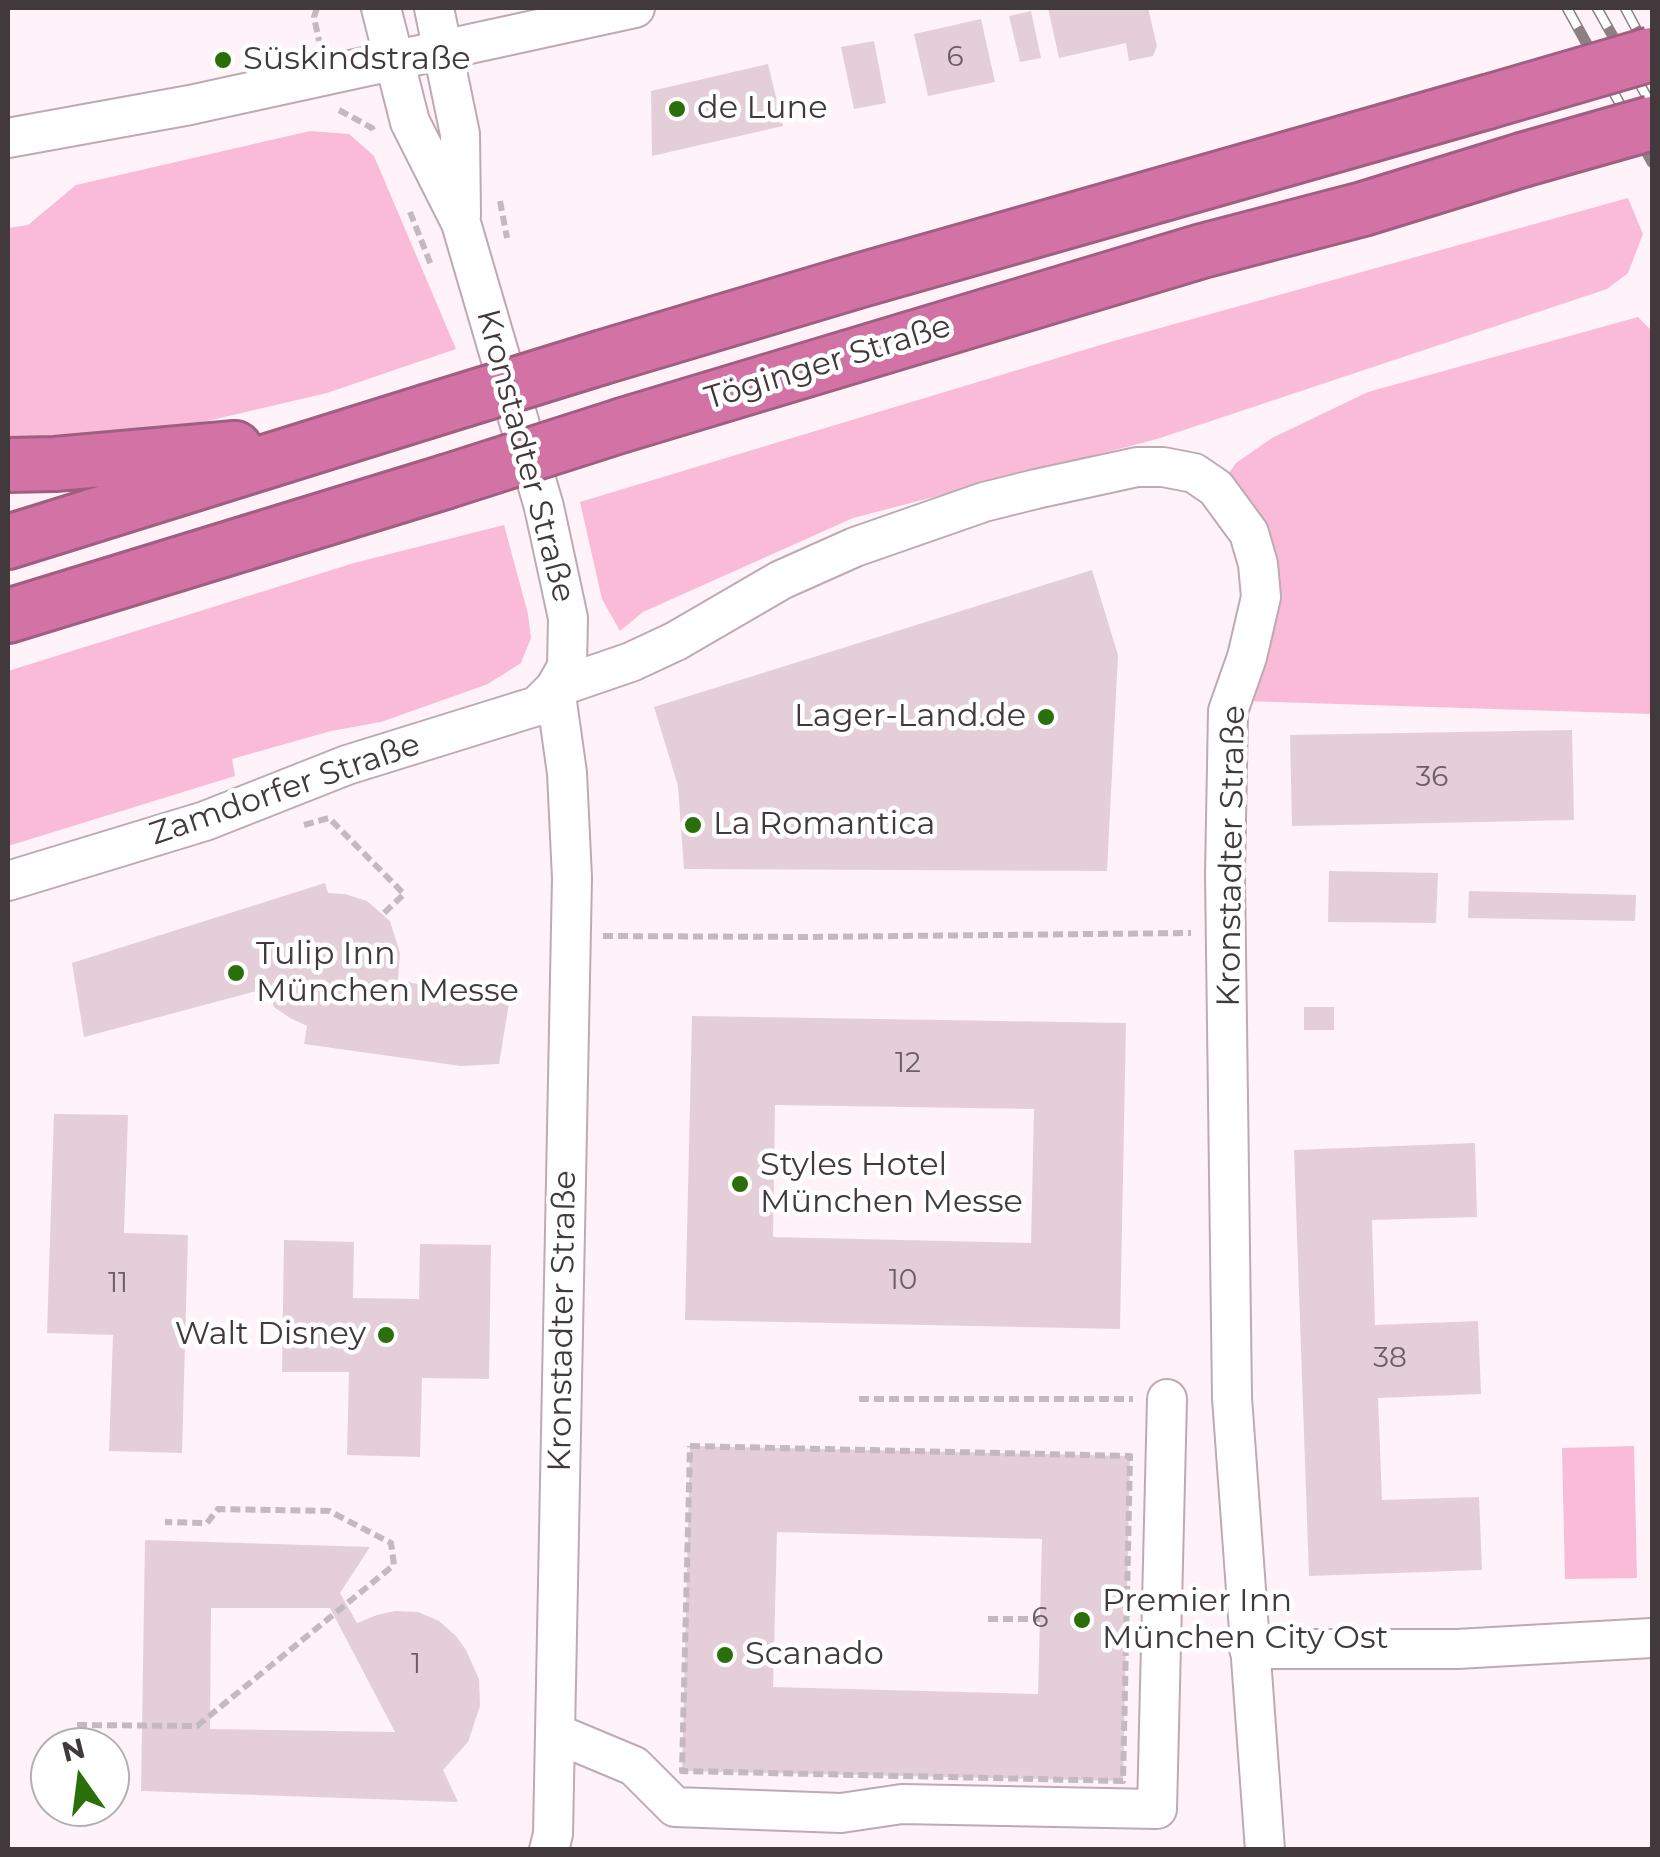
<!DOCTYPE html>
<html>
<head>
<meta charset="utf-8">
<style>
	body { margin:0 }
	#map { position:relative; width:1660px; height:1857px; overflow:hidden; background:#fff2f8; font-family:Montserrat,sans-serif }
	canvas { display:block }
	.frame { position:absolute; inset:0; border:10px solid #41393c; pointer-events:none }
	.north { position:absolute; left:30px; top:1727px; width:100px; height:100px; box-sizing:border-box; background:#fff; border:2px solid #b3b0b1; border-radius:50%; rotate:346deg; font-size:28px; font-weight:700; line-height:40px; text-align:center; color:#41393c }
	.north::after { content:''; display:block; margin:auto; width:35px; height:45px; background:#2a6f0a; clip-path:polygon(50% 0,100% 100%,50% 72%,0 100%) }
</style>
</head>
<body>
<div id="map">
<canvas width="1660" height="1857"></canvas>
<div class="frame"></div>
<div class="north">N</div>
</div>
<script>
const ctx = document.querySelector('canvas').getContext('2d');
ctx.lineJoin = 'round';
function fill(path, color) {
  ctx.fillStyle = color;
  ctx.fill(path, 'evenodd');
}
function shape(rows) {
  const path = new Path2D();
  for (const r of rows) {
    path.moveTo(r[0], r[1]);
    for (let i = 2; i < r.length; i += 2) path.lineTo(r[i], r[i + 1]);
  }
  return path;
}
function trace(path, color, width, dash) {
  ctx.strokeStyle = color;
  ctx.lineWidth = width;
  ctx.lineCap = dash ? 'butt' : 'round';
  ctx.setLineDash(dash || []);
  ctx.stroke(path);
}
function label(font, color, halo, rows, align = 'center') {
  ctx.font = font + ' Montserrat,sans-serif';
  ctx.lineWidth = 9;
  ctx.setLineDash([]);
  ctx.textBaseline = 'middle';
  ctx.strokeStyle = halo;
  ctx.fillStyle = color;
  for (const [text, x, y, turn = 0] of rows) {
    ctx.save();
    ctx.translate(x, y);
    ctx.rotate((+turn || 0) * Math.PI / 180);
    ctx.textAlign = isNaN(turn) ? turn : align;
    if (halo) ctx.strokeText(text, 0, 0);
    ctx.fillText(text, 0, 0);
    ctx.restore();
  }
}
const green = shape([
	[310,131,349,134,374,156,456,349,327,393,173,429,8,444,8,228,28,225,76,185],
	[1628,198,1643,234,1628,273,1607,289,1157,439,853,518,643,612,620,631,602,599,580,502,1117,340],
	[1638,317,1652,331,1652,714,1243,701,1257,660,1224,480,1236,463,1272,438,1368,392],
	[504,525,528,614,531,638,521,663,488,684,381,722,331,731,232,759,235,776,8,846,8,671,354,563],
	[1634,1446,1637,1578,1565,1579,1562,1448]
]);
const building = shape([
	[1048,8,1148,8,1157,46,1153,56,1129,61,1126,43,1059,58],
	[1031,11,1041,58,1020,62,1009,16],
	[981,19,995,82,928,96,914,34],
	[874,41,886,103,854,109,841,47],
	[768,64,783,126,652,156,651,91],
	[1092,570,1118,655,1107,871,684,869,678,786,654,707],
	[1572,730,1574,820,1292,826,1290,735],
	[1329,871,1438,873,1436,923,1328,922],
	[325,883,328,893,345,894,367,901,390,921,400,953,398,980,509,1003,499,1064,461,1066,304,1044,307,1026,290,1018,274,1007,268,988,84,1037,72,963],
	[1469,891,1636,895,1635,921,1468,918],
	[1304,1007,1334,1007,1334,1030,1304,1030],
	[692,1016,1126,1023,1120,1329,685,1320],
	[775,1105,1034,1109,1031,1243,773,1237],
	[54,1114,128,1115,124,1233,188,1235,182,1453,109,1451,113,1335,47,1333],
	[1475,1143,1477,1217,1372,1220,1375,1325,1478,1321,1481,1394,1378,1398,1382,1500,1479,1497,1482,1570,1309,1576,1294,1150],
	[284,1240,354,1242,353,1298,419,1299,420,1244,491,1245,489,1379,422,1378,420,1457,347,1455,349,1372,282,1372],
	[690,1446,1130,1456,1123,1781,682,1771],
	[777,1532,1042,1539,1038,1694,773,1687],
	[145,1540,370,1547,340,1593,357,1623,377,1615,395,1611,418,1612,439,1621,456,1636,466,1650,479,1679,480,1706,468,1742,443,1770,458,1802,141,1791],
	[211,1608,330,1608,395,1732,210,1729]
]);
const path = shape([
	[317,8,314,17,319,41],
	[339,110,372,128,374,132],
	[500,201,507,238],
	[410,212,431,265],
	[304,825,329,818,404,894,383,914],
	[603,936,804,937,1191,933],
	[859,1399,1133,1399],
	[690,1446,1130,1456,1123,1781,682,1771,690,1446],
	[988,1619,1040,1619],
	[77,1725,197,1726,394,1565,391,1543,329,1511,218,1509,207,1523,165,1522]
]);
const minor = shape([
	[434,8,460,134,461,216],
	[8,138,190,105,635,8],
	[555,688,631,662,676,641,781,580,855,547,984,502,1036,489,1137,467,1163,467,1194,473,1216,488,1249,533,1258,564,1261,597,1247,657,1228,711,1225,875,1232,1398,1265,1850],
	[8,881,205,821,347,765,537,706,555,688,567,667,568,618,544,507,461,223,410,122,381,8],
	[1249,1649,1457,1649,1652,1638],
	[555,1733,634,1766,675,1807,841,1813,902,1804,1157,1809,1167,1399],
	[549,1850,553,1834,572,878,567,773,555,688]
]);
const highway = shape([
	[603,357,861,280,1487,102],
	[623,425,1202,251,1363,209,1522,160],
	[8,465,55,464,235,448],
	[8,542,425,412],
	[8,616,445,482]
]);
const rail = shape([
	[1567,8,1652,162],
	[1597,8,1652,106],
	[1625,8,1652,58]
]);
const highwayBridge = shape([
	[1487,102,1652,54],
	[1522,160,1652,123],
	[425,412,603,357],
	[445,482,623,425]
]);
const markers = [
	[223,60,10,"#2a6f0a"],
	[677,109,10,"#2a6f0a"],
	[1046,717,10,"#2a6f0a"],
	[693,825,10,"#2a6f0a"],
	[236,973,10,"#2a6f0a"],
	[740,1184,10,"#2a6f0a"],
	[386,1335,10,"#2a6f0a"],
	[1082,1620,10,"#2a6f0a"],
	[725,1655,10,"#2a6f0a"]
];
const numberNames = [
	["6",955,58],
	["36",1432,778],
	["12",908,1064],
	["10",903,1281],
	["11",118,1284],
	["38",1390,1359],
	["6",1040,1619],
	["1",416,1665]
];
const poiNames = [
	["Süskindstraße",243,60],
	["de Lune",697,109],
	["Lager-Land.de",1026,717,"right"],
	["La Romantica",713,825],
	["Tulip Inn",256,955],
	["München Messe",256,992],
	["Styles Hotel",760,1166],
	["München Messe",760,1203],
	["Walt Disney",366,1335,"right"],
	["Premier Inn",1102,1602],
	["München City Ost",1102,1639],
	["Scanado",745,1655]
];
const streetNames = [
	["Töginger Straße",828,363,-17],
	["Kronstadter Straße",525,456,75],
	["Zamdorfer Straße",285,790,-19],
	["Kronstadter Straße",1232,856,-89],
	["Kronstadter Straße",563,1321,-89]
];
fill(green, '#fabbd9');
fill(building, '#e4cfd8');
trace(minor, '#bfaab4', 42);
trace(highway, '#a05f80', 58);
trace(path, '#c4b9be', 6, [10, 5]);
trace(minor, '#fff', 38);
trace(highway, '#d373a5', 52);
trace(rail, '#8b8185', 11);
trace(rail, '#fff', 8, [22]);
trace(highwayBridge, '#a05f80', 58, []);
trace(highwayBridge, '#d373a5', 52);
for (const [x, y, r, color] of markers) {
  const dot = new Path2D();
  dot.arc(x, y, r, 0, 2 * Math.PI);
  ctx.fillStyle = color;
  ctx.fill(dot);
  trace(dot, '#fff', 4);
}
label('28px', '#6a5e63', null, numberNames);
label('32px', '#41393c', '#fff', poiNames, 'left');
label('32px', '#41393c', '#fff', streetNames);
</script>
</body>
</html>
